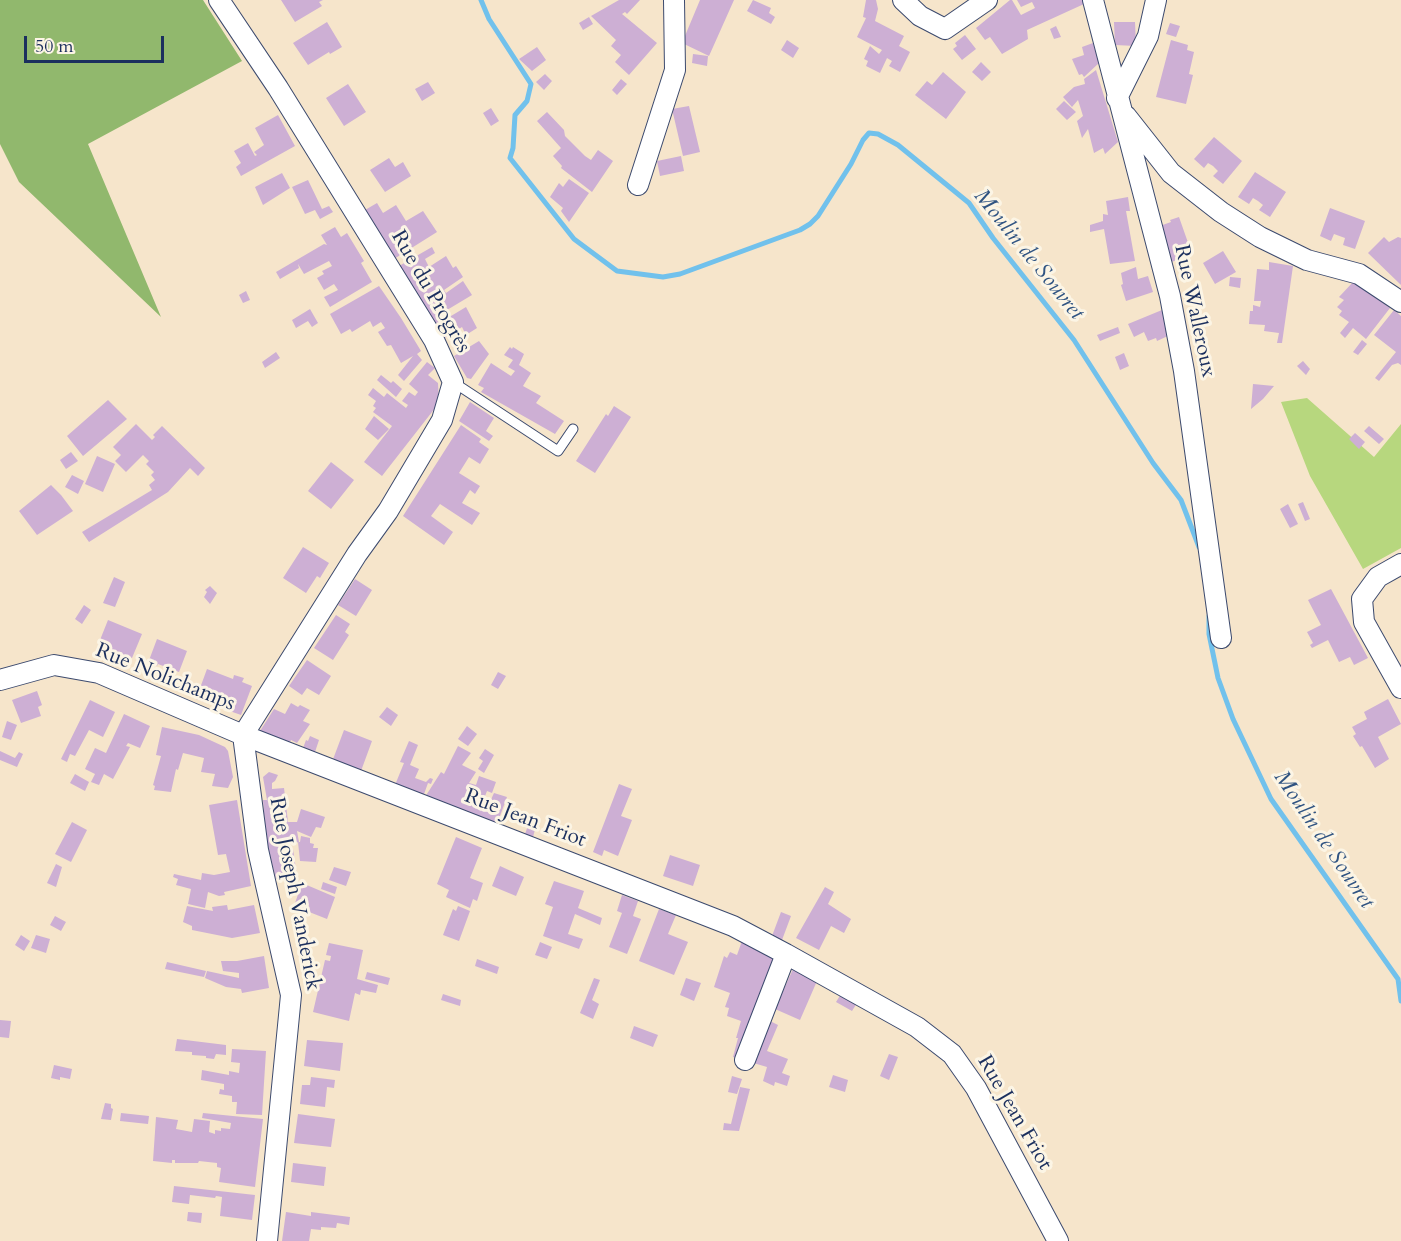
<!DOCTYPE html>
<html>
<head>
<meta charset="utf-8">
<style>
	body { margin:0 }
	#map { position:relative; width:1401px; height:1241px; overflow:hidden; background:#f6e5cb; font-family:Cardo,serif }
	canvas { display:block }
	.scale { position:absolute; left:24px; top:36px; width:140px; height:27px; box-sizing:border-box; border:3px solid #1b2f5e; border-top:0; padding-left:8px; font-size:18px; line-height:21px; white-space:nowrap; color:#1b2f5e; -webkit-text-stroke:4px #fcf5e5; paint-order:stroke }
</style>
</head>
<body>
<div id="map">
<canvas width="1401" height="1241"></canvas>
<div class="scale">50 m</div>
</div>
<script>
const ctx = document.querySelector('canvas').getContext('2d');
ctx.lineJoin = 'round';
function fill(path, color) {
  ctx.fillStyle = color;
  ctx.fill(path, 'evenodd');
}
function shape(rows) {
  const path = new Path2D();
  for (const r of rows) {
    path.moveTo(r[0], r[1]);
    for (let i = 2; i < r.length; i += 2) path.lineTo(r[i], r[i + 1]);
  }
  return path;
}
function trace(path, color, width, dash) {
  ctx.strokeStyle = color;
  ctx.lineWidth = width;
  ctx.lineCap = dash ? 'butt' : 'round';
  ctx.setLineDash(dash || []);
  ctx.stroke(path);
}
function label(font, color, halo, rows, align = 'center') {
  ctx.font = font + ' Cardo,serif';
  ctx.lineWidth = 6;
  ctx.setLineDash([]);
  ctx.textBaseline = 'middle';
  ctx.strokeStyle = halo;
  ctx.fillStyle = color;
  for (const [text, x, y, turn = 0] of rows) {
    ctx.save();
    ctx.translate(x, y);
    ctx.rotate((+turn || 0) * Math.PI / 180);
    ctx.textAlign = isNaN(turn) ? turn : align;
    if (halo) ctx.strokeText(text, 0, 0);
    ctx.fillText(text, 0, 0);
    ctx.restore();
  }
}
const green = shape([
	[1307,398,1374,457,1401,424,1401,548,1363,569,1310,476,1281,402]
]);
const forest = shape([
	[0,0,203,0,242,61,88,144,161,317,19,182,0,144]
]);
const stream = shape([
	[481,0,489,19,531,84,527,101,515,115,513,148,510,158,574,239,617,271,663,277,680,274,800,230,810,224,818,216,851,164,863,140,869,133,878,134,898,145,969,203,993,238,1074,340,1153,463,1181,500,1199,547],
	[1209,616,1209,634,1218,678,1233,719,1271,799,1398,979,1401,1001]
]);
const building = shape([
	[281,0,323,0,319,2,322,6,295,22],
	[619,0,640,0,627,14,625,12,622,14,657,43,629,75,615,62,621,55,611,46,616,40,591,16],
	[700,0,734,0,709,56,682,43],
	[753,0,771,8,769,13,775,17,771,24,747,11],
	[866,0,876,0,878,9,875,21,904,36,899,46,910,52,900,72,889,66,892,61,887,58,880,73,866,66,868,61,864,59,870,46,879,54,882,50,857,37,866,18,863,17],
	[1010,0,1012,0,1021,15,1035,8,1032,2,1021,7,1017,0,1083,0,1084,4,1027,30,1028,39,1002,54,990,37,985,40,976,28],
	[589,17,593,24,583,30,579,23],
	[327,22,342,47,330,54,329,52,308,65,293,43],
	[1114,22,1135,22,1136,46,1115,45],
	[1170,23,1180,26,1176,37,1166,34],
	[1056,26,1061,37,1054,39,1050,29],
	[965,35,976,49,962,60,953,49,957,46,955,43],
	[787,40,799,48,793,58,781,50],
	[1171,40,1188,45,1187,50,1194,52,1189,74,1193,75,1186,104,1156,97],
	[1093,43,1099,63,1084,77,1082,74,1079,75,1072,59,1084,55,1082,47],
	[537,47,546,60,532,71,519,59],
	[693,54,708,56,707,66,692,63],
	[981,62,991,72,982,81,972,72],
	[1096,70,1118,142,1105,154,1103,148,1094,153,1088,129,1082,138,1077,121,1083,116,1078,100,1072,107,1063,97,1074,87,1085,84,1084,79],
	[943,72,966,92,946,119,915,95,927,81,932,85],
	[545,74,552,81,544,90,536,82],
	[621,79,627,84,617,95,612,90],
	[428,82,435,93,422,101,415,89],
	[348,84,366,112,344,126,326,98],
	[1064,101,1076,112,1067,120,1056,109],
	[689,106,700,152,683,156,672,109],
	[491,108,499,121,491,126,483,113],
	[547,112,564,130,565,136,585,156,591,160,598,150,613,161,592,192,561,168,562,166,553,156,561,148,537,121],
	[278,115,295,146,241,176,236,167,241,163,234,151,248,143,255,156,257,155,254,152,264,145,255,128],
	[1214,137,1242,161,1223,184,1213,176,1218,171,1213,166,1208,163,1204,168,1194,159],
	[681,156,684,171,660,176,657,161],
	[389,158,395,167,403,162,411,176,385,192,370,170],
	[1255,172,1286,192,1270,217,1259,210,1263,205,1258,201,1253,198,1249,204,1238,197],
	[282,173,290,188,263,205,255,187],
	[569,179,589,193,569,222,561,211,563,208,550,197,559,183,563,187],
	[308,180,322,209,329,206,333,212,320,219,315,210,305,214,292,187],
	[1128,197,1130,211,1126,211,1135,261,1110,264,1104,229,1090,232,1090,225,1103,221,1103,214,1108,215,1106,201],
	[377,203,383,213,396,205,406,221,423,211,437,232,394,259,365,210],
	[1330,208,1365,221,1355,249,1343,245,1345,238,1334,234,1331,241,1320,236],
	[1179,217,1192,254,1169,263,1157,227,1171,222,1170,220],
	[335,227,341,237,347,233,364,261,361,263,372,282,330,307,324,297,338,290,334,284,324,290,317,278,324,274,322,271,332,266,329,261,304,274,298,264,299,268,280,279,276,272,324,244,327,245,321,235],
	[1384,237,1389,242,1398,237,1401,238,1401,285,1368,253],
	[432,247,435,253,425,259,429,267,446,256,453,268,456,266,463,277,444,290,446,293,463,281,472,295,447,310,451,316,466,307,477,328,466,335,462,327,443,339,399,266],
	[1223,251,1236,272,1215,284,1203,263],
	[1269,262,1293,266,1282,343,1277,343,1279,333,1264,331,1265,325,1249,324,1250,311,1253,311,1253,305,1260,307,1261,301,1254,301,1257,269,1269,270],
	[1136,267,1138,279,1148,276,1153,292,1126,301,1121,285,1123,284,1121,273],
	[1230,277,1241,278,1240,288,1229,286],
	[1354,281,1390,308,1366,339,1353,328,1345,338,1340,333,1349,322,1339,315,1342,311,1337,307,1344,300,1339,297],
	[379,286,401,318,421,351,417,354,422,360,404,381,398,375,413,356,401,363,391,345,387,346,378,332,385,328,381,322,373,327,370,321,352,332,350,329,341,334,330,314],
	[246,291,250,300,243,303,239,295],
	[310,309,318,323,312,327,308,321,296,328,292,320],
	[1162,310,1168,322,1170,335,1157,341,1156,338,1148,341,1144,332,1134,337,1128,324],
	[1394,310,1401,316,1401,365,1398,363,1392,365,1379,381,1375,378,1396,352,1374,335],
	[1118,327,1120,333,1100,341,1097,335],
	[1362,340,1367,344,1358,355,1353,352],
	[479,341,489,354,471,379,467,378,454,356],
	[510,347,512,349,513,347,524,354,519,365,531,373,523,386,541,396,536,403,564,421,555,434,481,392,484,388,478,385,491,363,511,376,515,371,508,367,513,360,504,355],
	[276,352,280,358,265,368,262,362],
	[1124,353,1129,366,1120,370,1115,357],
	[1303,361,1310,369,1306,375,1297,366],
	[427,362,435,368,428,375,438,383,439,403,382,476,364,462,392,426,373,412,376,408,373,406,376,401,368,395,373,388,384,397,387,393,406,408,408,405,402,401,409,392,415,396,418,392,409,384],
	[381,375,391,383,393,381,402,389,396,397,377,380],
	[1253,384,1274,386,1263,399,1251,409],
	[108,400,127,419,83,456,67,436],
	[470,402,494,418,486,431,493,436,489,441,459,421],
	[614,406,631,417,595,473,576,461,606,414,608,416],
	[374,416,389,429,378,440,365,429],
	[136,424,152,440,155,437,153,435,162,426,205,468,198,476,190,468,168,492,89,542,82,532,152,490,149,485,155,480,151,475,154,472,146,464,149,461,143,455,126,472,115,461,121,455,113,447],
	[461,425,481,439,479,442,489,449,480,464,469,457,459,473,480,486,475,494,470,490,462,503,480,513,472,525,440,504,431,516,453,532,444,545,403,516],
	[1369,426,1384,439,1379,444,1364,431],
	[1355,433,1365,442,1359,449,1349,439],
	[71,452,78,461,66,469,60,460],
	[97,456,115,464,103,492,85,484],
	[331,462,354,480,331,509,308,491],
	[72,475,84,481,78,494,65,487],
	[51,485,61,495,73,511,37,535,19,511],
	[1303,502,1310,519,1305,521,1298,504],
	[1288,504,1298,524,1290,528,1280,509],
	[303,547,329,563,320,578,317,576,306,593,283,578],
	[114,577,125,582,115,607,103,603],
	[355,579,372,590,356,616,338,605],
	[210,586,217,593,210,604,204,597,207,592,205,590],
	[1331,589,1368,658,1354,665,1350,657,1339,662,1328,640,1312,648,1310,645,1313,643,1307,632,1321,625,1308,600],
	[84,605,91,610,82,624,75,619],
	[336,615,350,624,345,632,349,635,333,660,314,648],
	[108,620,142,634,132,658,98,645],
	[157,639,187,651,179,672,158,664,157,666,148,663],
	[307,660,331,676,319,695,307,688,302,695,289,686],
	[207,669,233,679,234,675,244,678,242,682,252,686,241,715,196,699],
	[498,672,506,676,498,689,491,685],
	[37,691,42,705,38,707,41,716,21,723,12,700],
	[1388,699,1401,724,1378,737,1389,759,1375,768,1362,746,1360,747,1353,736,1356,734,1352,727,1367,719,1364,712],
	[90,700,115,712,103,737,89,730,75,756,70,754,67,762,61,759],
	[291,703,298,707,300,705,310,710,303,721,310,724,297,743,291,740,288,746,260,731,274,709,285,714],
	[387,707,398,715,391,726,379,717],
	[124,714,150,726,140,748,128,743,126,746,130,747,113,779,104,774,99,785,91,782,95,774,85,769,95,748,106,753],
	[7,721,17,725,11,740,2,737],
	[467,726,477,734,468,746,458,739],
	[162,727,199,735,225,747,228,751,233,777,228,788,212,786,215,774,201,772,204,758,183,753,178,770,176,769,171,792,154,790,155,786,153,785,161,756,156,755],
	[344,730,372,741,361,771,332,762],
	[310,736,319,740,314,755,302,751,306,740,308,741],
	[409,741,418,745,410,765,419,769,415,778,426,782,430,778,433,779,431,784,428,783,423,797,395,785,404,763,400,762],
	[458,746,471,753,462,765,476,772,469,783,476,785,479,776,496,782,492,793,487,791,482,804,488,806,494,793,507,797,497,824,425,797,441,772,444,774],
	[485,749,494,755,484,773,478,769,483,761,479,758],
	[0,751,15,758,19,752,23,754,17,767,0,760],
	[269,772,278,775,275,781,272,783,272,789,284,788,288,822,297,822,301,809,325,817,321,828,316,827,311,837,297,831,299,842,290,843,291,850,293,849,297,876,276,879,266,840,263,800,267,800,263,777],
	[75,774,89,782,85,791,70,783],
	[619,784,632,789,621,816,632,820,618,856,604,850,602,856,593,852],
	[237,800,251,886,224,892,225,895,219,896,208,892,205,908,188,904,191,889,176,885,178,879,173,877,174,874,201,880,202,873,214,875,230,872,226,854,218,855,209,805],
	[530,820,537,822,533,837,525,834],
	[72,822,87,830,71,862,55,854],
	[301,836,310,838,310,843,314,844,313,848,318,848,316,862,300,861,298,842,300,842],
	[456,837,482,848,470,878,483,883,477,901,473,899,470,908,446,897,449,890,437,884],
	[670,855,700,865,693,886,663,876],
	[56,864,62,867,56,887,47,883],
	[500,866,524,877,516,896,492,886],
	[334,867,351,872,346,886,329,880],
	[554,881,584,891,578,908,602,918,600,925,575,914,568,934,583,939,579,949,543,936,553,907,545,904],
	[323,882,337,887,335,894,321,889],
	[302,883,335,897,327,919,294,906],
	[825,887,834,892,828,904,851,919,844,933,831,926,819,950,796,938],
	[622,895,638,901,633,916,641,919,627,954,609,947,622,913,617,911],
	[227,905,228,910,254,905,260,933,232,938,192,930,192,926,183,922,187,906,213,911,212,907],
	[458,906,470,911,459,941,443,935,453,909,456,911],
	[659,909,676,915,668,934,688,942,674,975,639,961],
	[781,912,791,916,782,940,772,936],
	[55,916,66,922,61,931,50,925],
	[21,935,30,941,24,951,15,945],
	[36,935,50,939,46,953,31,948],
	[742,941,777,958,741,1059,733,1057,738,1038,736,1038,741,1021,727,1016,729,1008,725,1007,730,993,714,987,724,956,727,958,730,952,737,955],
	[540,942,552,947,547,959,535,955],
	[329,943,363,950,357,979,378,985,376,993,361,990,360,995,355,993,349,1021,313,1012,325,960,330,961,331,956,326,955],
	[264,956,269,988,242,993,241,989,226,987,205,978,207,971,239,978,239,973,223,971,221,961,237,961],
	[477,959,499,967,497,974,475,966],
	[167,962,206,971,204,977,165,969],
	[793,969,817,981,800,1020,775,1009],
	[367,972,390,978,388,985,365,979],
	[594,978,600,980,592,1000,599,1004,593,1019,580,1013],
	[686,978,701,983,694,1001,680,995],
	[443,994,461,1000,460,1006,441,1000],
	[841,994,857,1003,852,1011,836,1002],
	[0,1020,11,1021,9,1038,0,1037],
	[770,1021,778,1025,767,1051,788,1059,782,1073,790,1076,787,1086,775,1082,774,1086,763,1081,767,1067,750,1062],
	[634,1026,658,1035,653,1047,630,1038],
	[177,1039,226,1045,226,1055,216,1054,214,1059,206,1058,206,1056,192,1055,192,1052,175,1051],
	[307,1040,343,1043,340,1071,304,1066],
	[232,1049,266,1051,262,1115,236,1114,237,1102,232,1102,232,1096,219,1094,220,1089,224,1090,224,1084,201,1080,202,1070,229,1075,229,1071,239,1073,240,1063,231,1062],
	[889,1054,898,1057,889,1080,880,1076],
	[54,1065,72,1069,70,1079,60,1077,60,1080,51,1078],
	[833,1075,848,1080,845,1092,829,1087],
	[732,1076,742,1079,737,1094,728,1092],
	[311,1077,335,1080,334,1088,327,1087,325,1107,300,1104,302,1085,310,1085],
	[740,1087,750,1089,739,1131,723,1130,724,1123,731,1124],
	[105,1103,111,1104,111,1108,113,1109,111,1120,101,1119],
	[121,1113,149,1116,148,1124,120,1121],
	[203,1113,263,1119,255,1187,219,1182,221,1168,217,1167,217,1163,199,1161,198,1163,175,1163,175,1160,172,1160,172,1163,153,1161,156,1117,178,1120,176,1129,192,1132,194,1119,210,1121,209,1132,215,1134,215,1130,221,1131,221,1128,230,1129,231,1123,202,1118],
	[298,1114,335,1119,331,1147,294,1143],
	[293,1163,326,1167,324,1186,291,1182],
	[174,1186,255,1195,252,1220,220,1216,222,1197,216,1196,215,1198,190,1195,189,1204,172,1202],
	[188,1212,202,1213,201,1223,187,1221],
	[286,1212,311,1216,311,1212,350,1217,349,1225,337,1223,336,1228,321,1227,321,1230,311,1229,309,1241,282,1241]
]);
const service = shape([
	[453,382,558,451,573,429]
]);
const minor = shape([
	[219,0,278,88,434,340,453,382,442,420,388,511,357,554,243,735],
	[903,0,920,16,945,29,987,0],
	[1093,0,1170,296,1184,371,1221,638],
	[1117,98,1148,36,1156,0],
	[1126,116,1171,173,1221,212,1260,237,1307,260,1359,274,1401,302],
	[638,185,675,70,674,0],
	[1401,564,1378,577,1362,599,1364,622,1401,688],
	[0,680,54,665,99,673,243,735,733,926,786,954,917,1027,952,1054,976,1088,1058,1241],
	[243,735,258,850,291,995,267,1241],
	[745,1060,786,954]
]);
const streetNames = [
	["Rue du Progrès",430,292,60],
	["Rue Walleroux",1194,311,78],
	["Rue Nolichamps",165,678,22],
	["Rue Jean Friot",525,819,21],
	["Rue Joseph Vanderick",294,894,79],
	["Rue Jean Friot",1014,1113,60]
];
const waterNames = [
	["Moulin de Souvret",1028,255,51],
	["Moulin de Souvret",1323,840,56]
];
fill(green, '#b7d77e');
fill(forest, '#91b86d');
trace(stream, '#71c1ec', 5);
fill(building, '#cdafd4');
trace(service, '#3c4a6e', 11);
trace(minor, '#3c4a6e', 22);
trace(service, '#fff', 9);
trace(minor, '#fff', 20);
label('21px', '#1b2f5e', '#fcf5e5', streetNames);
label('italic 22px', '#305482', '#fcf5e5', waterNames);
</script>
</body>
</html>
